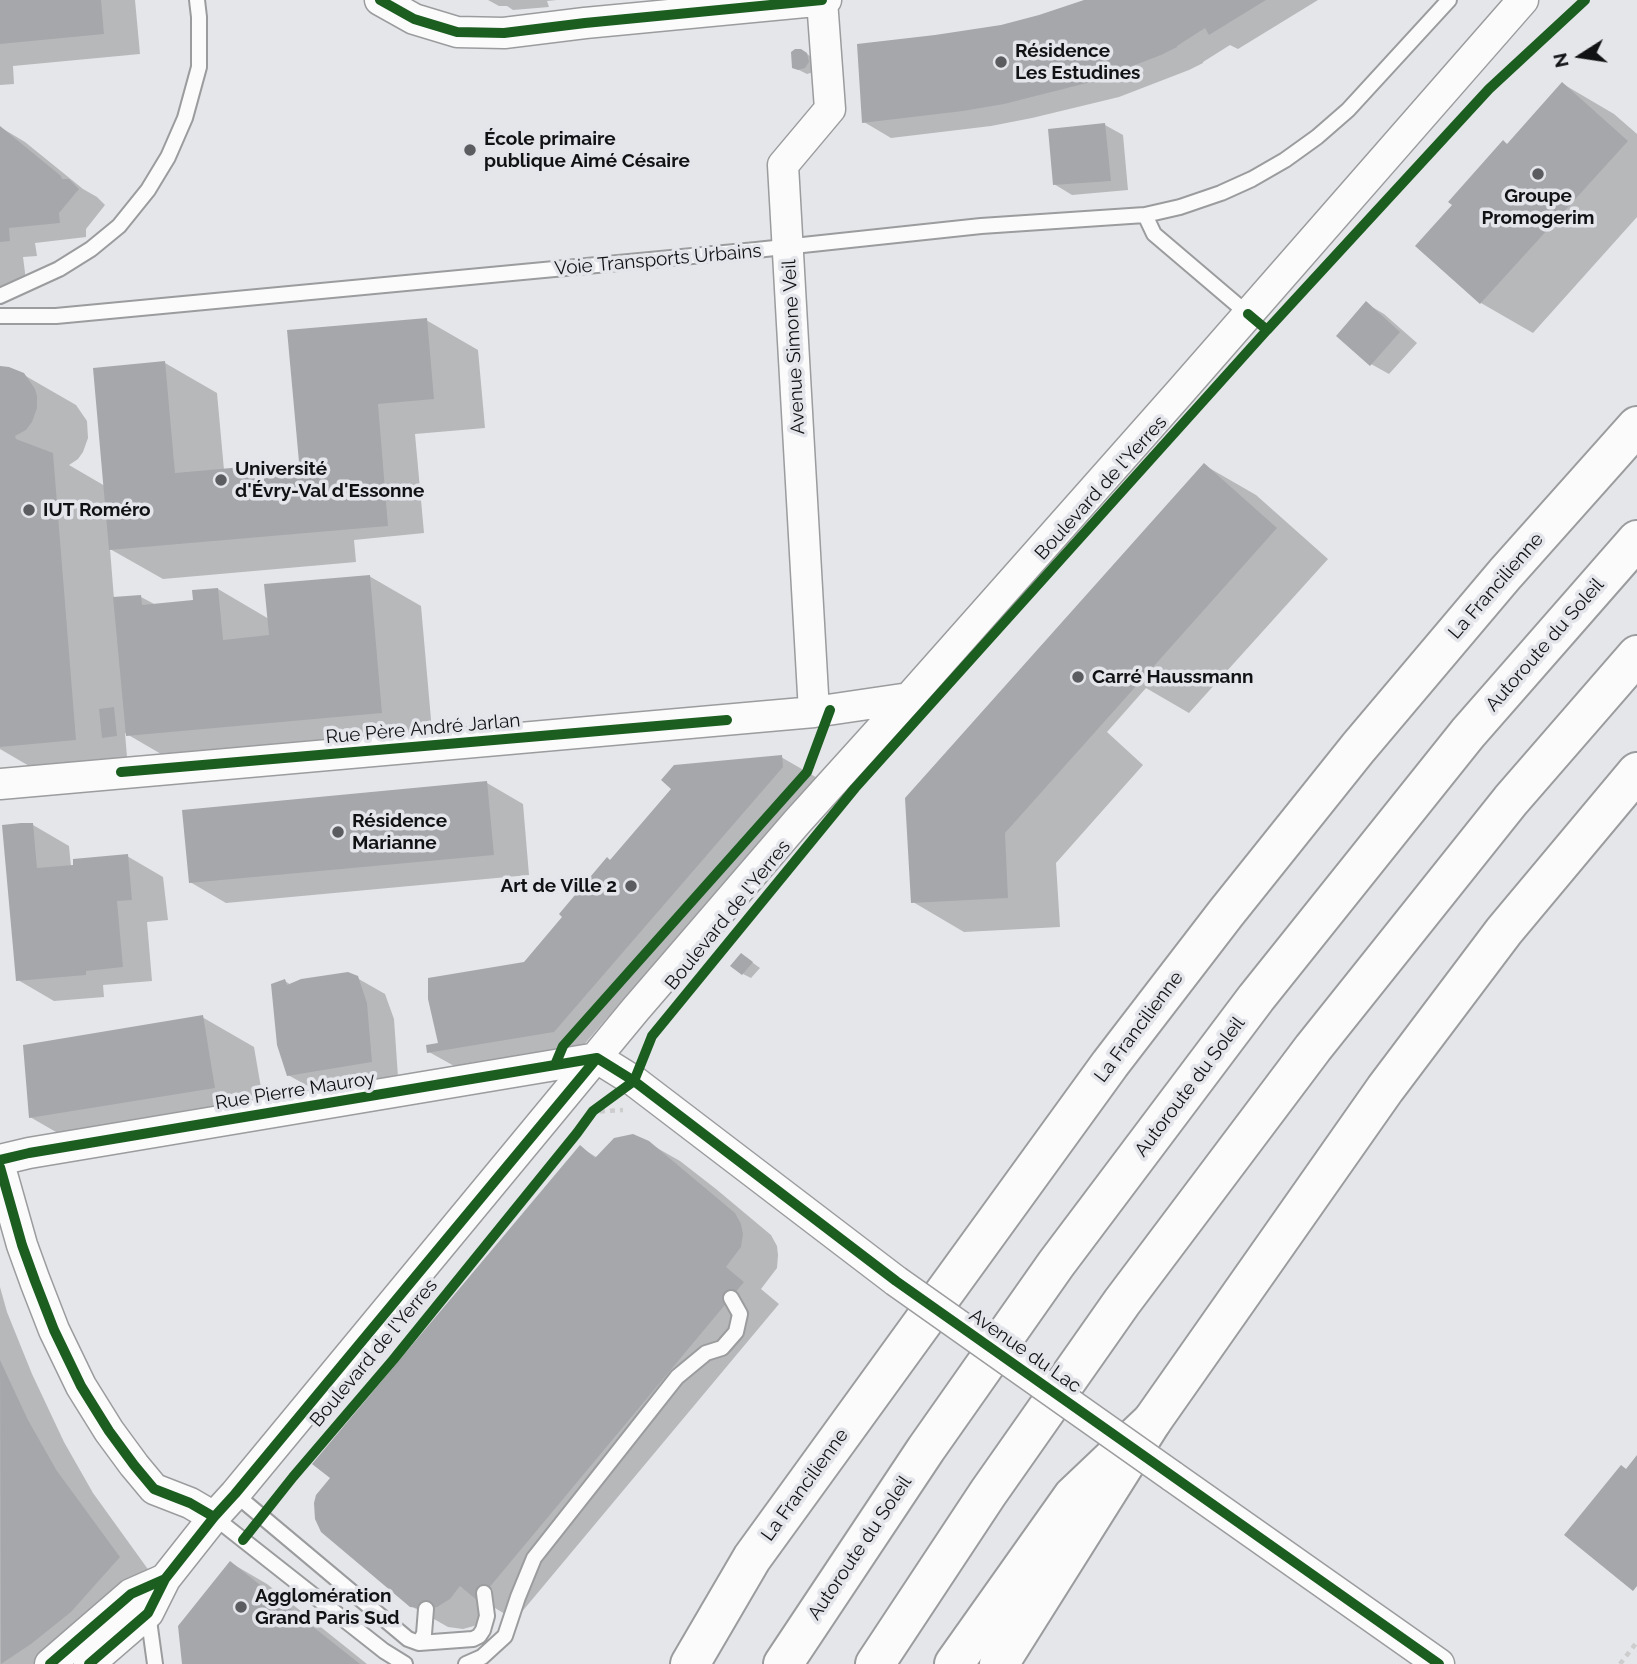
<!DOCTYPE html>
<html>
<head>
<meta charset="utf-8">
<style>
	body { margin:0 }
	#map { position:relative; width:1637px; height:1664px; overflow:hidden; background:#e5e6e9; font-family:Raleway,sans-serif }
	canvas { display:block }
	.north { position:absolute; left:1546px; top:21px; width:70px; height:70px; -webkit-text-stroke:5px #e3e5eb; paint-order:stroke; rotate:258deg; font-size:19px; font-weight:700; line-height:28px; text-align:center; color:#111214 }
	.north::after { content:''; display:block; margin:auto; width:24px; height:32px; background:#111214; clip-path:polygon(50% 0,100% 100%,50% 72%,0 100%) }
</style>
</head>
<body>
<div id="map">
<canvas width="1637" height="1664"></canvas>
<div class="north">N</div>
</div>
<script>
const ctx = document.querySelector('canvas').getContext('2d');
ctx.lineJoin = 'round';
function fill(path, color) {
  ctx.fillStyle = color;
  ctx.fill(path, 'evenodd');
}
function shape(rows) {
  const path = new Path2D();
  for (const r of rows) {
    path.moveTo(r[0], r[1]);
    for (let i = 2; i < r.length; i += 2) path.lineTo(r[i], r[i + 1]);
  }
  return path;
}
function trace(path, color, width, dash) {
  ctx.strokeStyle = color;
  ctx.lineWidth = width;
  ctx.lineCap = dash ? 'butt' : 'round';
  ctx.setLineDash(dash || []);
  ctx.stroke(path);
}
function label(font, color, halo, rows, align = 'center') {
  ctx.font = font + ' Raleway,sans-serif';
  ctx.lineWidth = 7;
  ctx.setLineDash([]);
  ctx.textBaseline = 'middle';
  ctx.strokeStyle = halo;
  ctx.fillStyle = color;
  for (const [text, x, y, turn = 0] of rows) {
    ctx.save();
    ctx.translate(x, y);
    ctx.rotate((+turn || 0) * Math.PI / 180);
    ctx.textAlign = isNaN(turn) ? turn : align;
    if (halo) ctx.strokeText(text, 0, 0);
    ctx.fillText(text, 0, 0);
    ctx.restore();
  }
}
const shadow = shape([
	[0,0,135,0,140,54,13,66,14,84,0,85],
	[488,0,557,0,547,1,549,7,513,10,507,6,499,6],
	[1087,0,1318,0,1238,49,1230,45,1203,62,1203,63,1189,70,1119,97,1032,118,991,126,891,138,864,122,935,37,1002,26,1040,17],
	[801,50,816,60,814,72,807,74,793,67],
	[1563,84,1614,114,1637,134,1637,217,1533,333,1481,303,1508,145],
	[1105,125,1123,135,1128,190,1072,195,1054,184],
	[0,127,25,142,83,189,97,197,105,205,86,229,86,237,35,243,37,256,23,257,27,288,0,294],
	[1367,304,1384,314,1417,343,1389,374,1371,364],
	[426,320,478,350,485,428,415,434,424,533,354,540,356,562,163,579,110,549,114,599,141,597,156,605,195,602,218,589,269,619,369,576,421,606,433,742,180,765,125,733,128,769,48,777,0,749,0,368,17,371,76,405,87,421,88,438,83,452,78,459,69,465,105,486,165,363,217,393,224,470,301,463],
	[1204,465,1256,495,1328,559,1189,713,1146,688,1107,732,1143,765,1056,863,1060,927,964,932,913,902],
	[781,757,833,787,656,1003,632,989,582,1047,456,1067,429,1052,440,1044,525,963,674,789],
	[487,783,523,804,529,875,226,903,190,882],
	[33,825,69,846,71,867,127,856,163,877,168,920,147,922,152,981,103,985,104,997,54,1001,18,980],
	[749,960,760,968,751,978,743,974],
	[357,978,385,994,394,1019,398,1077,315,1090,288,1075,285,981,291,985],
	[202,1017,254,1047,266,1117,82,1147,30,1117],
	[643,1140,680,1161,716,1189,771,1235,777,1246,778,1255,777,1268,761,1289,779,1304,515,1620,495,1608,486,1619,474,1626,463,1629,448,1627,411,1606,581,1148,598,1158],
	[0,1287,7,1312,32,1374,64,1442,93,1493,155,1579,94,1664,0,1664],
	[231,1563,267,1584,367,1664,183,1664]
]);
const building = shape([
	[0,0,101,0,104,34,0,44],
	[1084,0,1266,0,1209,35,1205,28,1177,46,1177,47,1161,55,1091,82,1004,104,963,111,862,123,857,44,935,35,1001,25,1039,15],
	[795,49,801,49,807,53,809,62,805,68,798,70,792,68,791,52],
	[1562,82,1628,141,1480,304,1415,246,1452,205,1448,202,1503,140,1507,144],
	[1105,123,1111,181,1053,185,1048,129],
	[0,126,61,176,62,179,69,179,79,189,59,213,60,223,9,228,10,241,0,242],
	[1366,301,1400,332,1370,366,1336,336],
	[427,318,434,399,378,404,388,526,109,550,93,368,165,361,175,473,299,462,287,330],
	[0,366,9,367,24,373,35,389,37,396,37,408,32,422,26,430,15,436,16,439,53,453,76,740,0,747],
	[1204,463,1277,528,1005,833,1008,898,911,903,905,798],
	[370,575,382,713,126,736,113,597,141,595,142,605,193,600,192,590,218,588,223,640,269,635,264,584],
	[114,707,117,736,102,738,99,709],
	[782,755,783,767,554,1032,427,1053,426,1045,438,1043,428,999,428,978,524,962,562,917,559,914,607,857,610,860,671,789,661,780,674,765],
	[487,781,494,855,189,883,182,810],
	[21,823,33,823,37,868,73,865,73,859,128,854,132,900,117,901,123,967,86,971,86,975,16,981,2,825],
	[741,953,753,962,742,975,730,966],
	[348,972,358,976,367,1003,372,1062,287,1076,277,1045,271,984,285,979,287,985,301,979],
	[203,1015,215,1088,29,1118,23,1045],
	[633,1134,649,1141,735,1213,741,1224,743,1234,741,1247,726,1267,744,1282,478,1601,460,1586,450,1599,437,1607,426,1609,410,1607,321,1532,315,1519,314,1503,316,1495,330,1478,312,1464,580,1145,595,1158,614,1138],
	[0,1360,28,1420,57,1471,120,1557,71,1612,31,1644,1,1664],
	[1637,1455,1637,1586,1633,1591,1564,1535,1621,1465,1626,1469],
	[230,1561,360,1664,182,1664,178,1626]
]);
const path = shape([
	[590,1112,623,1110],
	[1620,1664,1637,1642]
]);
const service = shape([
	[1145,215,1154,234,1248,314],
	[0,296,59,269,91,249,119,226,148,190,168,157,185,118,199,67,199,17,197,0],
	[0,316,56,316,756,250,981,226,1145,215,1180,207,1221,193,1252,179,1285,160,1317,137,1348,110,1449,0],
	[235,1494,408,1639,419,1643,424,1634,426,1609],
	[214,1517,384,1651,405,1664],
	[148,1613,155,1664],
	[419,1643,473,1639,479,1636,483,1630,487,1616,484,1593],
	[466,1664,482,1657,505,1636,518,1597,534,1558,677,1377,706,1353,722,1348,736,1332,740,1314,731,1298]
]);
const minor = shape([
	[380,0,414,19,457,32,504,33,585,23,826,0],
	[814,712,783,165,830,109,822,0],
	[0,784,814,712,909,698],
	[597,1058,634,1081,896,1281],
	[0,1160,29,1153,597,1058],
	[0,1167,22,1245,35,1281,54,1330,81,1386,109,1431,134,1465,154,1489,190,1503,214,1517],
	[1172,1476,1439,1664],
	[50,1664,131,1594,165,1579],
	[89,1664,148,1613,165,1579,214,1517,235,1494,635,1010,797,822,909,698,1181,391,1523,0]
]);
const trunk = shape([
	[690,1664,752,1558,1110,1064,1226,913,1358,748,1505,574,1637,426],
	[999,1664,1152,1421,1385,1089,1504,931,1637,772]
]);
const motorway = shape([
	[783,1664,926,1449,1056,1264,1256,998,1468,733,1637,540],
	[875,1664,988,1493,1122,1302,1313,1048,1511,800,1637,655],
	[954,1664,1073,1496,1152,1421]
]);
const minorBridge = shape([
	[896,1281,1172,1476]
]);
const cycleway = shape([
	[380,0,414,19,457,32,504,33,585,23,822,0],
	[1248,314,1267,330,1489,89,1585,0],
	[121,772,727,720],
	[597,1058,634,1081,896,1281,1439,1664],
	[555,1065,563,1046,807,772,830,710],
	[0,1160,29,1153,597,1058],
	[0,1167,22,1245,35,1281,54,1330,81,1386,109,1431,134,1465,154,1489,190,1503,214,1517],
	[243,1540,293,1477,393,1360,577,1133,593,1111,634,1081,652,1036,855,788,1267,330],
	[50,1664,131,1594,165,1579],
	[89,1664,148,1613,165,1579,214,1517,235,1494,597,1058]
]);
const markers = [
	[1001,62,7,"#5b5c5f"],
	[470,150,7,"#5b5c5f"],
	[1538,174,7,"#5b5c5f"],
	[221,480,7,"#5b5c5f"],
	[29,510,7,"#5b5c5f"],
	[1078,677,7,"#5b5c5f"],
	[338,832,7,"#5b5c5f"],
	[631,886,7,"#5b5c5f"],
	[241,1607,7,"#5b5c5f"]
];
const poiNames = [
	["Résidence",1015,51],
	["Les Estudines",1015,73],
	["École primaire",484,139],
	["publique Aimé Césaire",484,161],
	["Groupe",1538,196,"center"],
	["Promogerim",1538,218,"center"],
	["Université",235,469],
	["d'Évry-Val d'Essonne",235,491],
	["IUT Roméro",43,510],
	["Carré Haussmann",1092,677],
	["Résidence",352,821],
	["Marianne",352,843],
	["Art de Ville 2",617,886,"right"],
	["Agglomération",255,1596],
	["Grand Paris Sud",255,1618]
];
const streetNames = [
	["Voie Transports Urbains",658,260,-5],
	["Avenue Simone Veil",794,347,-93],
	["Boulevard de l'Yerres",1101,488,-48],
	["La Francilienne",1496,586,-49],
	["Autoroute du Soleil",1545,645,-49],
	["Rue Père André Jarlan",423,729,-5],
	["Boulevard de l'Yerres",728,915,-51],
	["La Francilienne",1139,1027,-53],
	["Autoroute du Soleil",1190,1087,-53],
	["Rue Pierre Mauroy",295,1091,-9],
	["Avenue du Lac",1025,1351,35],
	["Boulevard de l'Yerres",374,1353,-50],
	["La Francilienne",805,1485,-54],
	["Autoroute du Soleil",860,1548,-56]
];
fill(shadow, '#0003');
fill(building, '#a6a7aa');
trace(service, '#9b9c9e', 18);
trace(minor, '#9b9c9e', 33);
trace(trunk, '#9b9c9e', 42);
trace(motorway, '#9b9c9e', 42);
trace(path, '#cdcdce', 4.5, [5, 5]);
trace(service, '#fbfbfc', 14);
trace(minor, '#fbfbfc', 30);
trace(trunk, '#fbfbfc', 38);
trace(motorway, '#fbfbfc', 38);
trace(minorBridge, '#9b9c9e', 33, []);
trace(minorBridge, '#fbfbfc', 30);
trace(cycleway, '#1b5e20', 10);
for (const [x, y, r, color] of markers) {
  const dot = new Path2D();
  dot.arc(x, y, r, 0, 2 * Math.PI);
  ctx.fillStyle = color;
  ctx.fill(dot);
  trace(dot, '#e3e5eb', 2.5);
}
label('bold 19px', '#111214', '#e3e5eb', poiNames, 'left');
label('19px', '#111214', '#e3e5eb', streetNames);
</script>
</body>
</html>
